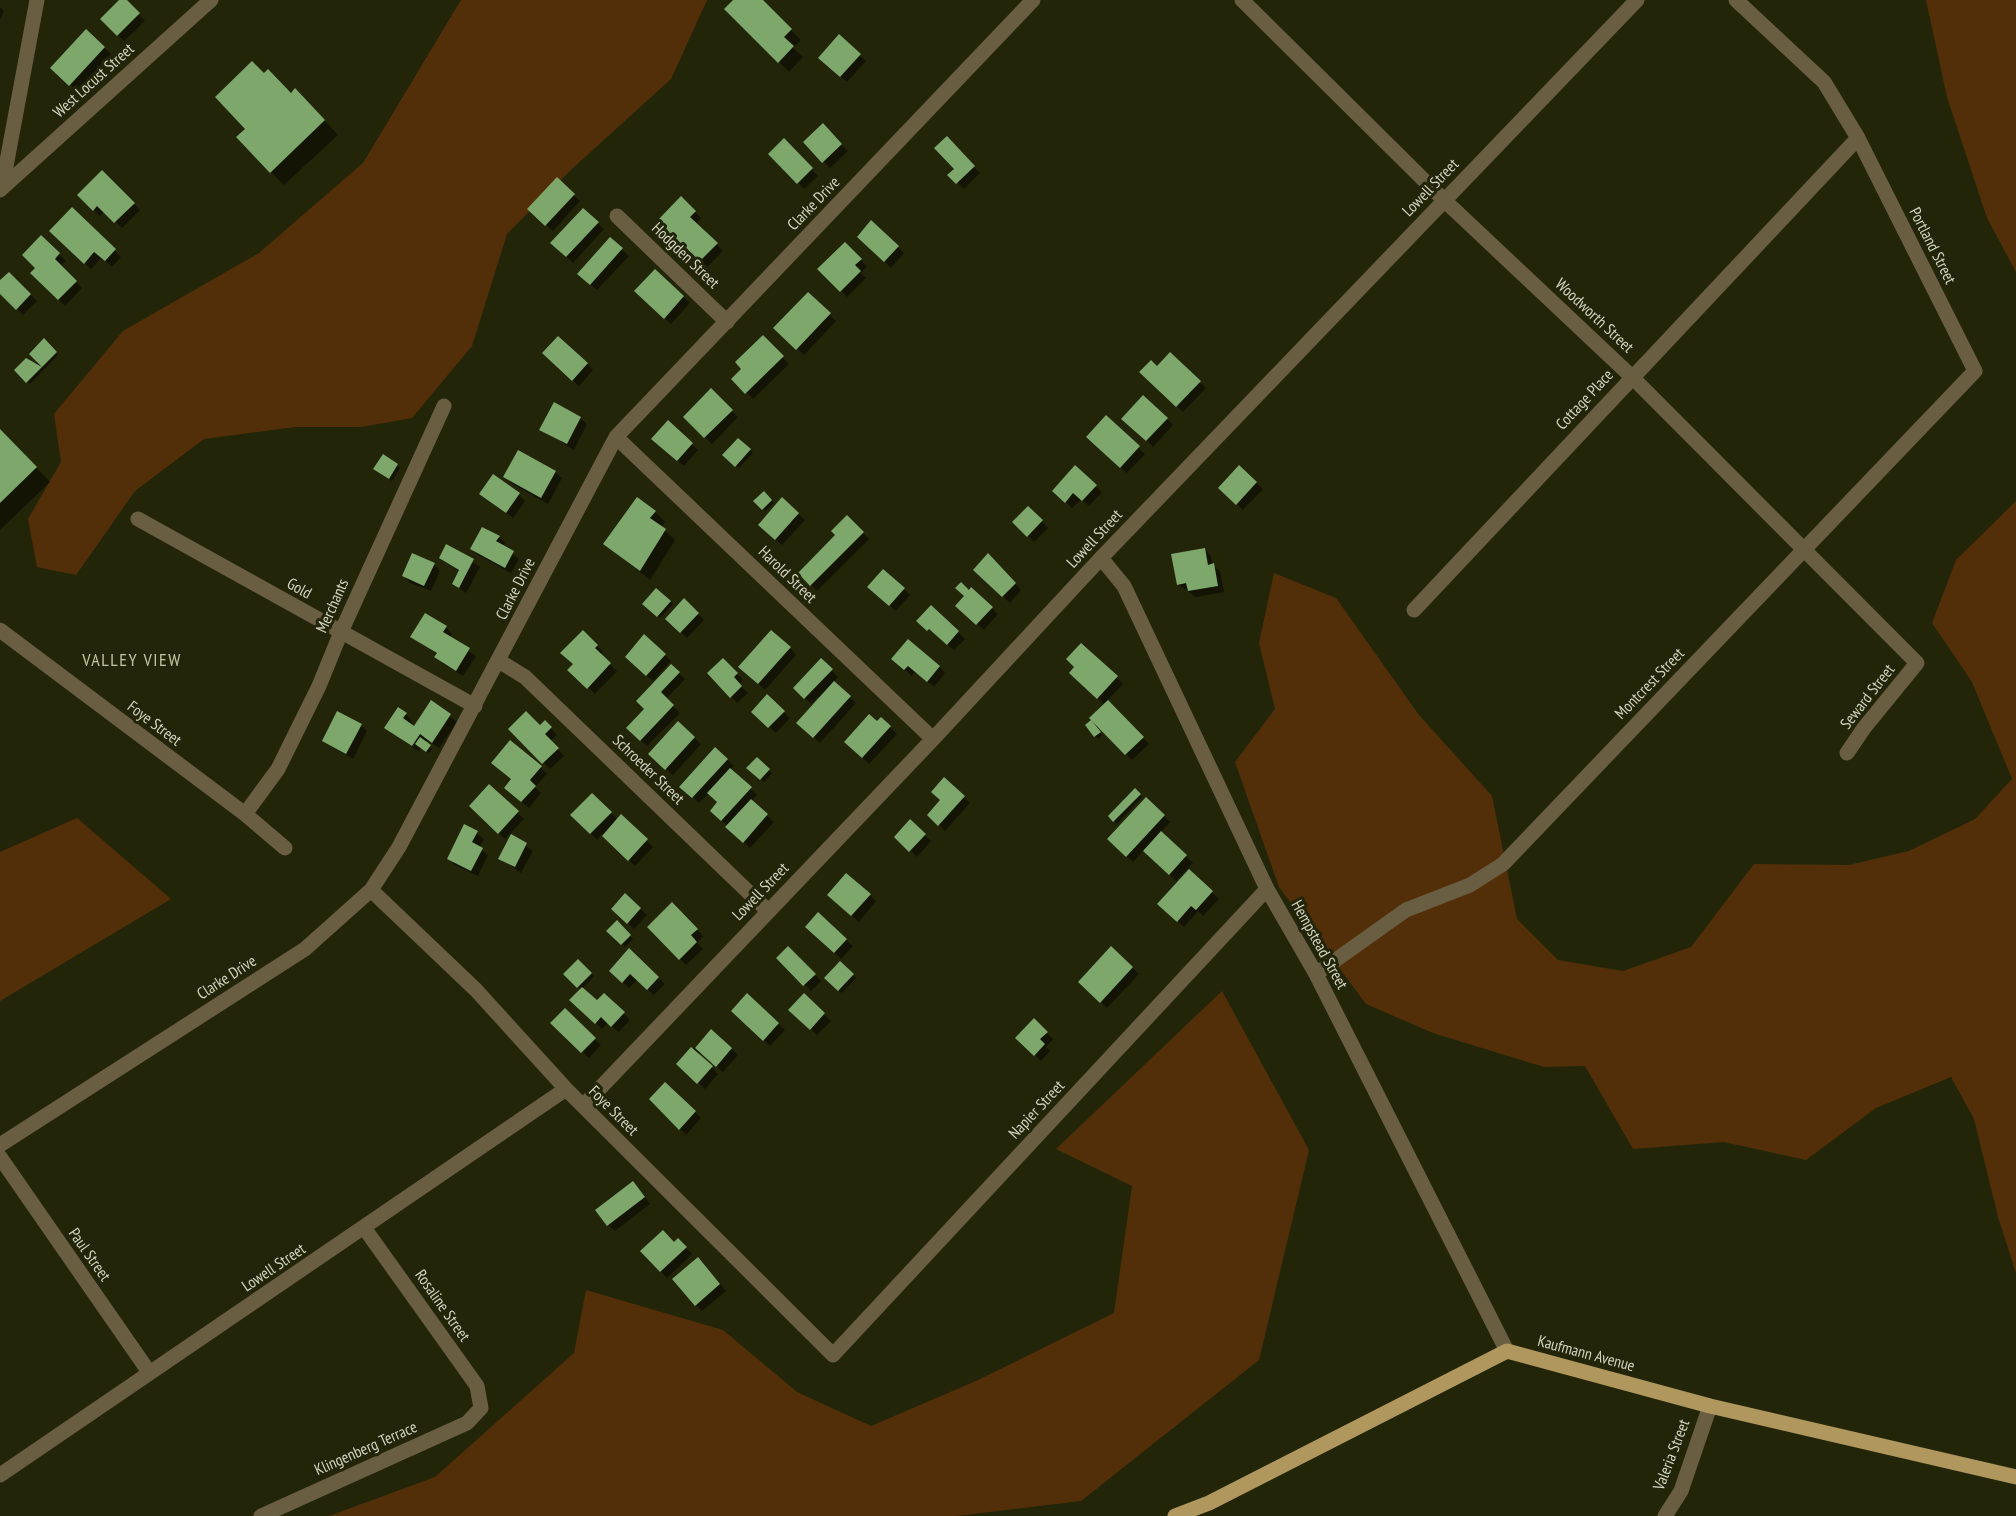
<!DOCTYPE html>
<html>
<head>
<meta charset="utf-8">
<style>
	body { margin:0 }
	canvas { display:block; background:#232508 }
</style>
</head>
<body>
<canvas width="2016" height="1516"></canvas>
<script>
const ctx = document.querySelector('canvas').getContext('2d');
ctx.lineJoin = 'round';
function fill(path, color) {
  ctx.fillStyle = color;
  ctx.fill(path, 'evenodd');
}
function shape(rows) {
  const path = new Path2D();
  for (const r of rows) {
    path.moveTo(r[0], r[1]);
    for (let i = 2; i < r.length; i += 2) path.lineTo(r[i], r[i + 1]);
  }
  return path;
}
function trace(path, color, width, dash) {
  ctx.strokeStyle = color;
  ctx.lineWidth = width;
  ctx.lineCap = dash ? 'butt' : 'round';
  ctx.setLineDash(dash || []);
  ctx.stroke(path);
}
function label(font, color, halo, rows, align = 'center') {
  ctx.font = font + ' "PT Sans Narrow",sans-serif';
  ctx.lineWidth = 6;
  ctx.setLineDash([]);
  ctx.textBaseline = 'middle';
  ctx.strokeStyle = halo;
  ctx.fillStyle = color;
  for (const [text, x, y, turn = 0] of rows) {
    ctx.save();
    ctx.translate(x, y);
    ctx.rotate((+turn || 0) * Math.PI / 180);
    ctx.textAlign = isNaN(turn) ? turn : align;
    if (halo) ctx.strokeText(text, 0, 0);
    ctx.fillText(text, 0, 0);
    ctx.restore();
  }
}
const green = shape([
	[461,0,707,0,671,79,573,168,507,234,472,346,412,418,361,427,295,427,204,439,135,491,76,575,37,567,28,519,61,462,54,414,123,331,259,253,363,163],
	[1926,0,2016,0,2016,272,1987,218,1947,97],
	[2016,501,2016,1273,1998,1217,1974,1119,1951,1077,1876,1108,1806,1160,1724,1142,1633,1149,1585,1066,1544,1067,1433,1033,1366,1004,1279,887,1235,762,1275,709,1259,643,1274,573,1336,598,1419,715,1492,796,1517,919,1558,960,1623,971,1691,947,1754,864,1849,865,1909,851,1975,819,2012,779,1972,682,1932,623,1956,560],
	[77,818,171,899,0,1001,0,852],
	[1222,991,1309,1150,1259,1360,1081,1501,956,1516,329,1516,435,1477,574,1353,586,1290,723,1330,797,1392,871,1426,976,1381,1114,1313,1132,1186,1056,1149]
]);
const shadow = shape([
	[121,0,125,0,145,21,124,41,102,19],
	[735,0,761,0,801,40,793,48,803,57,789,72,726,9],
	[0,7,4,11,0,20],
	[87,31,111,54,77,91,52,68],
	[859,55,866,61,847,82,826,64],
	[264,74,309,104,338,135,284,185,271,172,247,129],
	[823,125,848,151,830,168,805,142],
	[947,139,980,173,964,189,949,175,956,169],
	[784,140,818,176,804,189,770,154],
	[102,172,140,210,122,228,105,211,100,216,79,195],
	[557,179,580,201,553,231,529,209],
	[681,198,701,218,696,224,723,251,707,267,659,221],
	[72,210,121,257,112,267,102,257,91,269,51,231],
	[583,210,604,229,573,263,553,243],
	[41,237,66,261,60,266,82,288,65,306,32,273,37,268],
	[859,237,898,247,904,253,891,268],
	[610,239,629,256,597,290,585,280],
	[845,244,867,266,861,273,866,278,847,297,820,269],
	[655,271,690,303,671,324,636,291],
	[9,274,37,301,23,315,0,292,0,282],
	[808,294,836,321,804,355,776,328],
	[763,337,789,364,753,399,733,379,743,369],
	[44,341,58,355,30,384,16,370,33,366,38,361],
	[1170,354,1206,388,1183,412,1141,372,1157,368],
	[550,360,587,364,593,370,579,386],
	[711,390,738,417,712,444,685,417],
	[1106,417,1145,454,1127,473,1094,444],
	[580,418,587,424,574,450,541,429],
	[1167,419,1173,425,1153,447,1130,425],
	[668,423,698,450,684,466,660,445],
	[0,430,50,482,0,530],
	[738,440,753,453,739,468,725,455],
	[384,456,400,468,392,481,378,472],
	[1075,467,1102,492,1089,506,1081,499,1072,508,1054,491],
	[1239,467,1263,489,1243,510,1220,488],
	[555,472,562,478,548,504,511,483,505,477],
	[764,493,774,503,765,511,756,501],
	[519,495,525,501,513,518,488,500],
	[1028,508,1048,528,1034,542,1014,522],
	[655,512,665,522,661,527,675,540,650,580,605,544],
	[798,514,805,520,782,545,766,531],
	[847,517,869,539,817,591,800,573,837,535],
	[499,537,505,543,503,547,519,559,511,573,478,555,472,549],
	[447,546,480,567,466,593,453,584,460,572,440,558],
	[1204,549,1211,556,1212,565,1220,571,1224,592,1196,597,1178,584],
	[995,561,1021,590,1010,603,981,576],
	[434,564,440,571,431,591,410,583,404,576],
	[904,589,910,595,896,611,875,593],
	[971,589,998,614,984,630,957,605],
	[656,590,673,604,660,618,644,604],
	[684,600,704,620,687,638,667,619],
	[931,607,965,639,954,650,918,621],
	[446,627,452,634,450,638,476,656,463,676,442,663,436,657,437,654,412,637],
	[583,632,603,652,600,655,617,671,595,694,570,670,574,665],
	[1081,645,1123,684,1107,701,1149,744,1132,760,1091,718,1105,705,1077,679],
	[790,648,796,655,765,690,746,673],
	[665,655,671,661,653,681,633,663],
	[723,660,743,680,739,684,748,693,737,703,709,673],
	[821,660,838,677,833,682,856,703,820,743,805,729,820,699,818,697,811,704,795,688],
	[671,666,685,679,666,699,680,713,647,746,628,728,646,709],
	[900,666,939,667,945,673,934,687,915,671,912,676],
	[767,697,790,718,776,733,753,712],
	[432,703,457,722,439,748,427,740,425,742,432,749,429,753,421,748,419,752,386,728,406,714,412,721,409,725,415,728],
	[881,719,897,734,869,764,852,748],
	[545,722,557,735,550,741,564,756,550,769,510,729,540,727],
	[1091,722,1102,735,1098,739,1087,726],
	[678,723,701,744,673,775,656,760],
	[361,725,367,731,353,759,324,741],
	[716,749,734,766,730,770,757,795,751,801,774,822,750,848,712,811,719,803,709,793,699,803,681,787],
	[757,759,772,773,764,782,748,768],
	[540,767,547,774,535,787,541,793,529,808,512,794,512,780,499,769],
	[489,786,524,819,505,839,477,813],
	[1135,790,1142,797,1117,824,1110,816],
	[592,795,618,820,621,817,653,847,635,866,602,834,597,840,572,815],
	[963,797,970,803,945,831,929,815],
	[1146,799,1170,822,1161,832,1193,863,1176,881,1144,850,1133,862,1109,839],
	[910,821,931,841,917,857,896,837],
	[465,826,484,839,479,848,488,855,478,876,455,865,449,859],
	[512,836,533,851,521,873,500,858],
	[1189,871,1219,899,1203,916,1198,911,1184,927,1159,903],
	[625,895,647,915,634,929,613,909],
	[870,895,876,901,859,922,835,902],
	[672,904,703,936,697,943,703,949,686,965,649,927],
	[617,922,633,939,625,947,608,931],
	[813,933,846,940,853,946,841,959],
	[788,948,821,981,811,991,778,958],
	[1111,948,1139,974,1107,1008,1080,982],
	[630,950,665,984,654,995,637,980,629,988,611,971],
	[578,961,594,976,582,989,597,1002,604,995,630,1020,619,1032,608,1023,602,1029,572,1000,581,990,565,974],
	[840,963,856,978,842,993,826,978],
	[747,995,785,1030,770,1046,733,1010],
	[804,995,831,1021,817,1035,790,1010],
	[565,1010,601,1045,589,1058,552,1023],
	[1034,1021,1053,1039,1046,1047,1050,1051,1041,1061,1017,1038],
	[711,1031,738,1055,723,1072,701,1052,699,1054,718,1074,705,1089,678,1064],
	[665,1084,701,1118,686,1135,652,1099],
	[639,1189,650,1204,615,1231,608,1225],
	[678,1240,692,1254,667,1278,642,1251,674,1244],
	[704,1266,726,1291,702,1311,696,1305]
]);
const building = shape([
	[119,0,127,0,140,13,117,36,100,19],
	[733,0,763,0,792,29,784,37,794,46,778,63,724,9],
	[86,29,105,47,69,86,50,68],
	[839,34,861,54,840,77,818,58],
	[252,61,264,73,268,69,291,93,295,88,325,120,270,173,236,137,245,129,215,97],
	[823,123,842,144,822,163,803,142],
	[947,136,975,166,956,184,947,175,954,169,934,148],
	[784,138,813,168,797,184,768,154],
	[102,170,135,203,114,223,97,206,93,211,77,195],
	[557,177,575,194,545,226,527,209],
	[681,196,696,211,690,217,718,243,700,261,657,221],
	[72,207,116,249,105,261,94,252,84,264,49,231],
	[583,208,599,222,566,257,550,243],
	[871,220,899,246,884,262,857,237],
	[41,235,60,253,55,259,77,281,58,300,30,273,35,268,22,255],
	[610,237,623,248,590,285,577,274],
	[845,242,862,259,855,265,861,271,840,292,817,269],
	[655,269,684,296,664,319,634,291],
	[9,272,31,294,16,310,0,294,0,280],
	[808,292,831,313,796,350,773,328],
	[763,335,784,356,745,394,731,379,741,369,735,362],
	[558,336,588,363,572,381,542,353],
	[44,338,57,352,42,367,29,354],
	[1170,352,1201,381,1176,407,1139,372,1151,360,1157,366],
	[26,358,42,367,26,383,14,370],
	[711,388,733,410,704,438,683,417],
	[1143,395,1168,418,1146,441,1121,419],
	[554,402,581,417,567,444,539,430],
	[1106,415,1140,446,1120,468,1086,437],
	[668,420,693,443,677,461,651,439],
	[0,429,37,467,0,503],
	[738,438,751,449,735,467,722,455],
	[518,450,556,471,541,498,503,477],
	[383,454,398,464,389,479,373,469],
	[1075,465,1097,485,1082,501,1073,493,1065,503,1052,491],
	[1239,465,1257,482,1236,505,1218,488],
	[493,474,520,493,506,513,479,494],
	[764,491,772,500,762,510,753,501],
	[637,497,656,511,650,518,666,529,640,571,603,544],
	[782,497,799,513,775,540,758,525],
	[1028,506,1043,520,1027,537,1012,522],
	[847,515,864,532,810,586,798,573,835,535,831,531],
	[482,527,500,536,496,541,514,551,505,568,470,549],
	[446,544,474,559,459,588,452,584,459,570,439,558],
	[1205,548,1208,565,1214,563,1218,586,1188,591,1186,583,1177,585,1171,554],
	[412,553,435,563,424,586,402,576],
	[988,553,1016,583,1002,597,973,570],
	[883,569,905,588,889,606,867,587],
	[961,582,969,590,971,587,993,607,976,625,955,606,964,596,955,588],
	[656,588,671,601,657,617,642,604],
	[684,598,699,613,680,633,665,619],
	[931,605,959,631,947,645,929,629,927,631,916,621],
	[425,613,447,626,443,632,470,648,456,671,434,657,437,653,410,637],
	[583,630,598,645,595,648,611,663,587,689,567,670,573,664,560,653],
	[771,630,791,647,758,684,738,667],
	[644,634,666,654,646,676,625,657],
	[908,639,940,666,927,682,908,666,904,670,891,659],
	[1081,643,1118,676,1097,699,1069,673,1074,667,1066,659],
	[723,658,738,673,734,677,742,686,730,698,707,673],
	[821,658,833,669,804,699,793,688],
	[671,664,680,672,661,692,674,705,640,741,626,728,644,709,636,701],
	[834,681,851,696,813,738,796,723],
	[767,694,785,711,768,728,751,712],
	[431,700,451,714,432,743,420,734,412,746,384,728,398,707,407,713,403,718,414,726],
	[1108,700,1144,737,1125,755,1089,718],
	[337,711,362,724,346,754,322,741],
	[526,711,540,725,545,720,552,727,545,734,559,748,542,764,508,729],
	[869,714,877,721,881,717,891,726,862,758,844,742],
	[1091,720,1101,732,1094,737,1085,725],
	[678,721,695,737,665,770,648,754],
	[420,737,431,745,426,752,415,744],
	[510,740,542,766,530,780,536,786,521,802,504,788,511,779,491,763],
	[715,747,728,759,692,798,679,787],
	[757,757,770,769,760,780,746,768],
	[730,768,752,787,721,821,710,811,717,802,707,793],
	[944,777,965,796,938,826,927,815,940,800,931,792],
	[489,784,519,811,498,834,469,806],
	[1135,788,1141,794,1113,822,1108,816],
	[592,793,612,812,590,834,570,815],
	[1146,797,1165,815,1126,857,1107,839],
	[751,799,768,814,743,843,725,827],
	[621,814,648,839,628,861,602,836],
	[910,819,926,834,909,852,894,837],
	[464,824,478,831,472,842,483,848,471,871,447,859],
	[1161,831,1187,855,1169,875,1143,851],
	[511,834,527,843,515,867,498,859],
	[1189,869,1213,891,1196,910,1191,906,1177,922,1157,904],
	[846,873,871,894,851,916,827,895],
	[625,893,641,908,627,924,611,909],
	[672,902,698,929,691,935,697,942,679,960,647,927],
	[818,912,847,939,834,953,805,927],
	[617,920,631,935,621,945,606,931],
	[788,946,816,974,803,986,776,958],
	[1111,946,1133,967,1100,1003,1078,982],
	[629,948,659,977,647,990,630,974,622,983,609,971],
	[578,959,592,973,577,988,563,974],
	[840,961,854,974,838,991,824,978],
	[582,987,597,1000,604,993,625,1012,611,1027,601,1017,595,1024,569,1000],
	[747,993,779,1023,763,1041,731,1011],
	[804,993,825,1013,810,1030,788,1010],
	[565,1008,596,1038,581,1053,550,1023],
	[1034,1018,1048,1032,1040,1039,1045,1044,1034,1056,1015,1038],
	[711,1029,732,1048,716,1067,695,1048],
	[691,1047,713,1066,697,1084,676,1064],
	[665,1082,696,1111,679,1130,649,1099],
	[633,1181,645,1197,607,1226,595,1210],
	[663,1230,674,1242,678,1238,687,1247,660,1272,640,1251],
	[698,1257,720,1284,695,1306,672,1279]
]);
const minor = shape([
	[1242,0,1444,200,1632,377,1917,663,1864,728,1847,753],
	[2,188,37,0],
	[0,190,211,0],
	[617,216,727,322],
	[616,437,933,739],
	[138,519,475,706],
	[1101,558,1124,586,1267,889,1316,974,1507,1351],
	[1414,610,1858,138],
	[0,630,245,814,285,848],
	[499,661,525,677,767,910],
	[245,814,278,769,319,686,341,632,444,406],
	[371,890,476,990,566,1089,833,1355,1267,889],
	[1316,974,1406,910,1470,885,1503,864,1975,371,1858,138,1824,82,1736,0],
	[583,1106,933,739,1101,558,1637,0],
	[0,1145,305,949,371,890,399,847,616,437,1033,0],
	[0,1157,149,1372],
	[0,1475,566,1089],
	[261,1516,467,1423,481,1408,477,1386,365,1229],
	[1665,1516,1681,1491,1710,1406]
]);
const major = shape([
	[1175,1516,1209,1503,1507,1351,1710,1406,2016,1477]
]);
const streetNames = [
	["West Locust Street",94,81,-42],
	["Lowell Street",1431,188,-46],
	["Clarke Drive",814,204,-46],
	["Portland Street",1932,246,63],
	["Hodgden Street",685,256,44],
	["Woodworth Street",1594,316,43],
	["Cottage Place",1585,400,-47],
	["Lowell Street",1095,539,-47],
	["Harold Street",787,575,44],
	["Gold",299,589,29],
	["Clarke Drive",516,589,-63],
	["Merchants",333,606,-66],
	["Montcrest Street",1650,684,-46],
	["Seward Street",1868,697,-52],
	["Foye Street",154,724,37],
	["Schroeder Street",648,770,44],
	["Lowell Street",761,892,-46],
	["Hempstead Street",1319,945,61],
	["Clarke Drive",227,978,-33],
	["Napier Street",1037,1110,-47],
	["Foye Street",613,1111,45],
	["Paul Street",89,1255,55],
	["Lowell Street",274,1268,-34],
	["Rosaline Street",442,1306,55],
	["Kaufmann Avenue",1586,1354,15],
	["Klingenberg Terrace",366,1449,-24],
	["Valeria Street",1672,1455,-69]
];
const neighbourhoodNames = [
	["VALLEY VIEW",132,661]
];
fill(green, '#522f08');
fill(shadow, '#0007');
fill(building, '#7da76b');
trace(minor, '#695d42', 15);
trace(major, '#b0975d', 15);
label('16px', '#d2d4c3', '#232508', streetNames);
ctx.letterSpacing = '1.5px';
label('18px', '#c1c5a3', '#232508', neighbourhoodNames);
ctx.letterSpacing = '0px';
</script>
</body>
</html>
